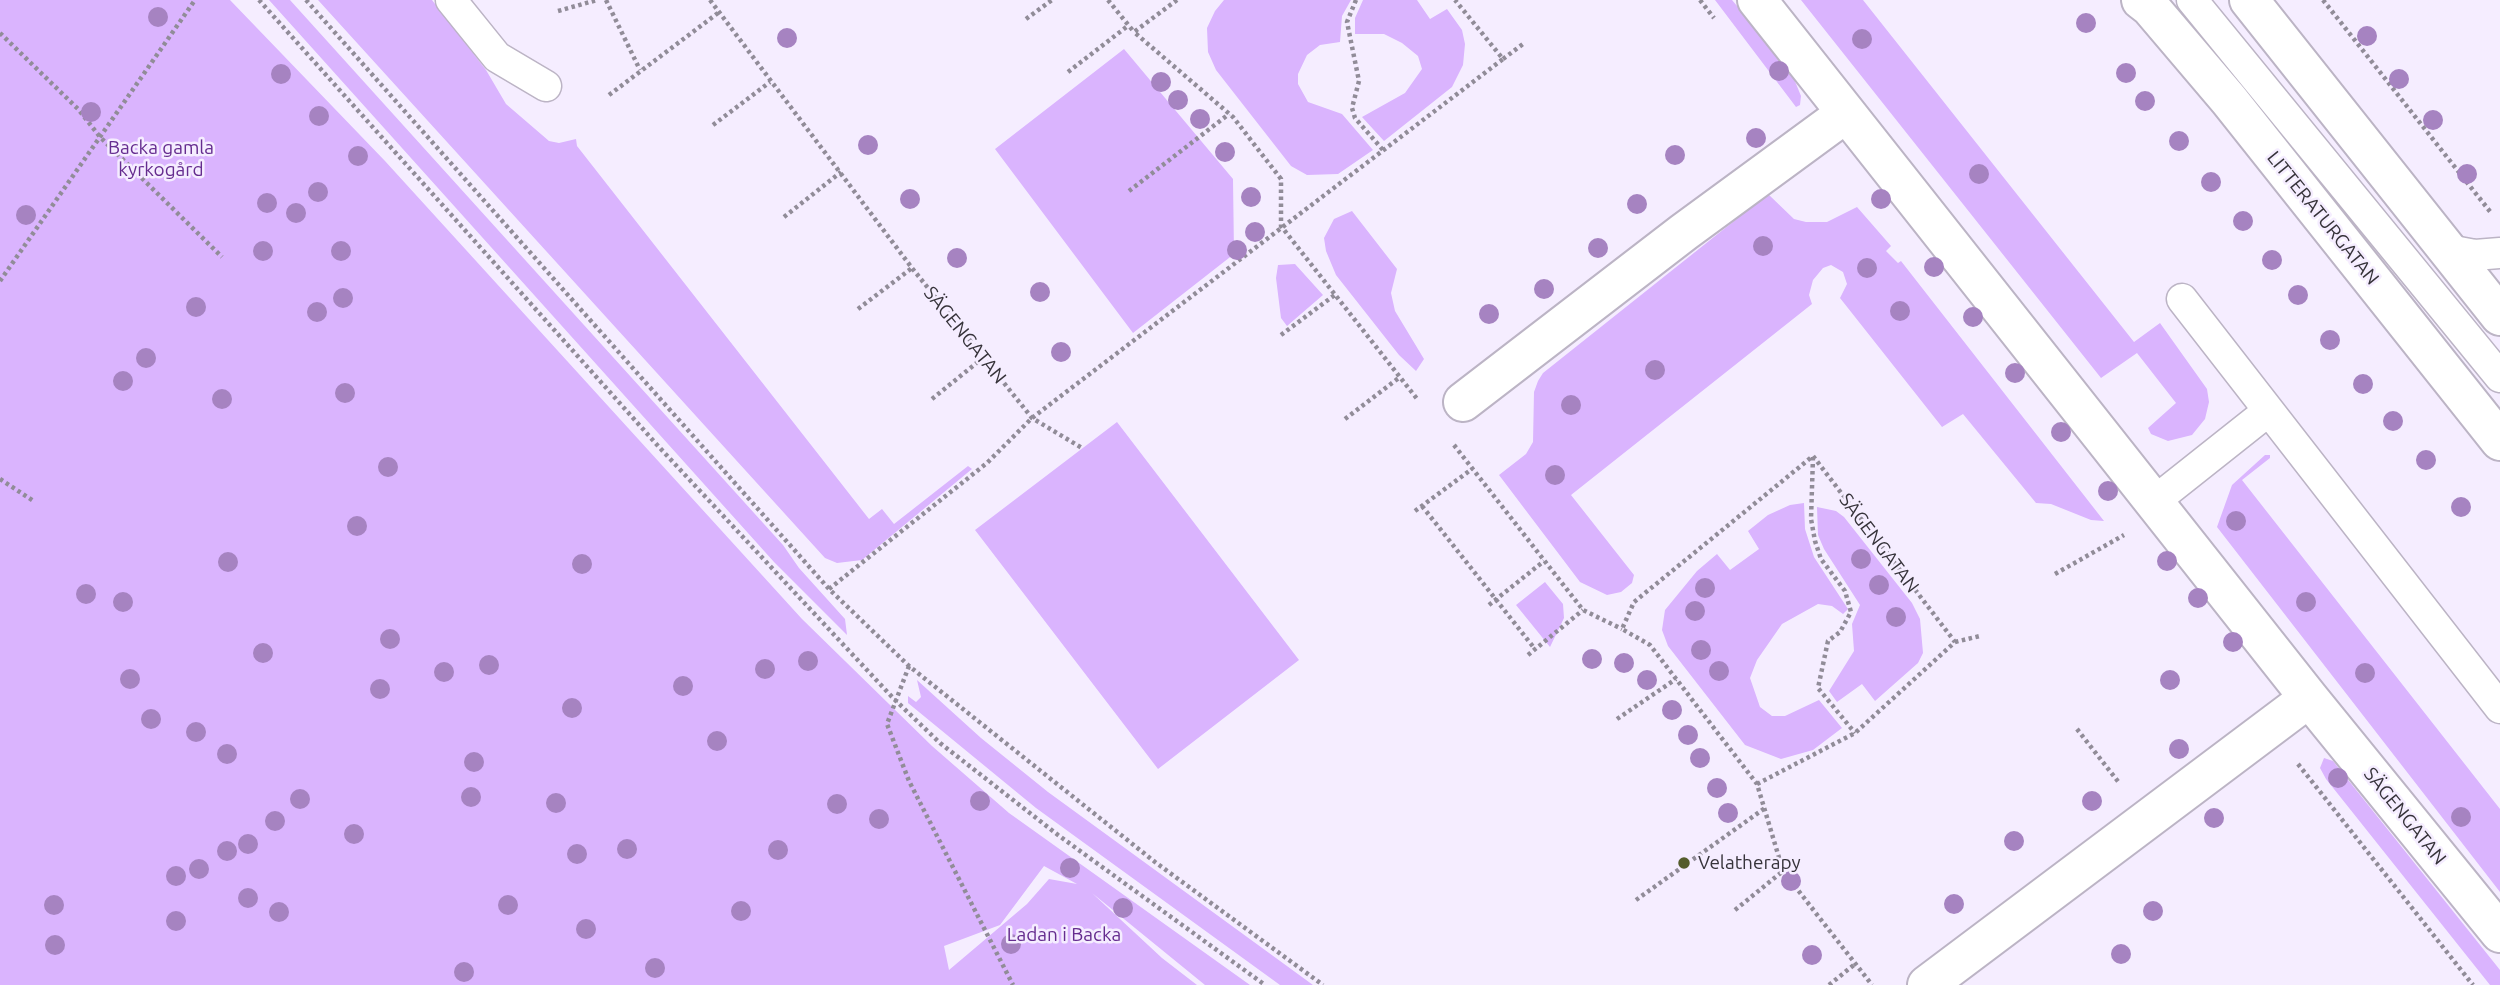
<!DOCTYPE html>
<html>
<head>
<meta charset="utf-8">
<style>
	body { margin:0 }
	canvas { display:block; background:#f5edff }
</style>
</head>
<body>
<canvas width="2500" height="985"></canvas>
<script>
const ctx = document.querySelector('canvas').getContext('2d');
ctx.lineJoin = 'round';
function fill(path, color) {
  ctx.fillStyle = color;
  ctx.fill(path, 'evenodd');
}
function shape(rows) {
  const path = new Path2D();
  for (const r of rows) {
    path.moveTo(r[0], r[1]);
    for (let i = 2; i < r.length; i += 2) path.lineTo(r[i], r[i + 1]);
  }
  return path;
}
function trace(path, color, width, dash) {
  ctx.strokeStyle = color;
  ctx.lineWidth = width;
  ctx.lineCap = dash ? 'butt' : 'round';
  ctx.setLineDash(dash || []);
  ctx.stroke(path);
}
function label(font, color, halo, rows, align = 'center') {
  ctx.font = font + ' Ubuntu,sans-serif';
  ctx.lineWidth = 5;
  ctx.setLineDash([]);
  ctx.textBaseline = 'middle';
  ctx.strokeStyle = halo;
  ctx.fillStyle = color;
  for (const [text, x, y, turn = 0] of rows) {
    ctx.save();
    ctx.translate(x, y);
    ctx.rotate((+turn || 0) * Math.PI / 180);
    ctx.textAlign = isNaN(turn) ? turn : align;
    if (halo) ctx.strokeText(text, 0, 0);
    ctx.fillText(text, 0, 0);
    ctx.restore();
  }
}
const green = shape([
	[0,0,230,0,385,161,802,619,932,746,1009,813,1250,985,1205,985,1092,893,1162,958,1197,985,0,985],
	[1044,866,1077,884,1049,879,1027,904,949,970,944,946,1000,925],
	[269,0,290,0,384,104,783,545,799,568,845,619,847,635,774,562],
	[318,0,432,0,486,70,506,104,549,141,559,143,576,139,577,146,869,519,882,509,894,524,968,466,972,469,862,560,837,563,825,558],
	[1224,0,1351,0,1342,16,1340,42,1320,45,1307,55,1298,74,1298,84,1308,102,1342,114,1373,150,1338,174,1307,175,1291,166,1216,70,1208,52,1207,28,1215,11],
	[1363,0,1417,0,1430,19,1447,9,1462,30,1465,44,1463,65,1452,87,1384,141,1362,117,1405,93,1422,69,1418,56,1402,43,1384,34,1355,34,1355,18],
	[1715,0,1732,0,1790,69,1801,96,1800,105,1796,107],
	[1801,0,1863,0,2134,342,2160,323,2207,389,2209,402,2205,419,2192,435,2168,441,2151,434,2148,428,2176,403,2137,353,2101,378],
	[1124,49,1233,179,1234,254,1133,333,995,149],
	[1768,194,1794,219,1806,222,1827,222,1857,207,1891,246,1886,251,1898,263,1901,261,2104,521,2091,520,2051,504,2036,503,1963,414,1942,427,1840,298,1847,284,1843,272,1831,265,1823,268,1813,280,1809,295,1812,304,1571,495,1634,575,1632,583,1621,592,1607,595,1580,582,1499,475,1526,454,1533,442,1534,392,1538,381,1543,373],
	[1352,211,1397,269,1391,293,1395,311,1424,359,1416,371,1399,355,1336,275,1326,251,1324,238,1334,219],
	[1295,264,1323,295,1287,326,1281,318,1276,278,1278,265],
	[1117,422,1299,660,1158,769,975,530],
	[2265,455,2270,455,2270,458,2242,480,2500,809,2500,892,2217,527,2232,485],
	[1804,503,1805,529,1814,557,1848,609,1843,614,1832,606,1818,604,1782,624,1757,660,1750,678,1760,707,1772,716,1785,716,1819,700,1842,728,1813,750,1781,759,1745,745,1668,646,1662,630,1665,610,1697,571,1717,554,1730,570,1759,549,1748,531,1768,515,1790,505],
	[1817,507,1836,511,1844,517,1912,603,1920,619,1923,653,1918,663,1875,701,1862,684,1837,702,1829,691,1854,651,1852,624,1860,605,1824,549,1818,535],
	[1545,582,1563,604,1564,618,1550,647,1516,605],
	[917,680,981,738,1048,792,1313,985,1280,985,1036,808,908,703,908,696,916,702,921,697],
	[2324,758,2333,761,2500,970,2500,985,2490,985,2326,779,2320,768]
]);
const path = shape([
	[259,0,659,447,894,699,940,743,1058,835,1265,985],
	[306,0,829,589,909,666,1155,862,1323,985],
	[606,0,640,70],
	[710,0,912,268,1032,418,1082,448],
	[1108,0,1134,32],
	[1177,0,1134,32,1233,117,1281,179,1281,226,1418,400],
	[1356,0,1347,22,1359,81,1352,108,1355,118,1383,150],
	[1700,0,1714,18],
	[2323,0,2492,214],
	[558,11,597,0],
	[1026,19,1052,0],
	[0,33,78,109,100,137,222,257],
	[1503,59,1523,44],
	[1068,72,1129,25],
	[609,95,718,13],
	[713,125,770,82],
	[1129,191,1229,114],
	[784,217,841,172],
	[0,281,195,0],
	[858,309,912,268],
	[1281,335,1336,294],
	[932,399,984,357],
	[1345,419,1400,377],
	[1454,445,1583,610,1622,629],
	[1813,457,1811,519,1815,541,1821,559,1845,591,1851,612,1840,632,1828,641,1818,688,1855,733],
	[0,479,35,502],
	[1422,506,1535,649],
	[1415,511,1472,469],
	[2055,574,2124,535],
	[829,589,987,463,1032,418,1503,59,1455,0],
	[1489,605,1544,561],
	[1955,642,1980,636],
	[1528,655,1583,610],
	[909,666,887,724,909,781,1013,985],
	[1617,719,1676,679],
	[2077,729,2120,784],
	[2298,764,2473,985],
	[1757,784,1855,733,1955,642,1813,456,1634,602,1622,629,1650,645,1757,784,1783,871,1872,985],
	[1636,900,1765,808],
	[1735,910,1783,871],
	[1829,985,1855,964]
]);
const service = shape([
	[451,0,497,57,546,86],
	[2192,0,2500,377],
	[2448,250,2475,255,2500,253],
	[2182,299,2500,708],
	[2156,500,2267,412]
]);
const minor = shape([
	[1757,0,2309,698,2500,933],
	[1463,402,1684,232,1845,114],
	[1927,985,2309,698]
]);
const tertiary = shape([
	[2141,0,2150,7,2229,100,2500,441],
	[2249,0,2500,316]
]);
const trees = [
	[158,17],
	[2086,23],
	[2367,36],
	[787,38],
	[1862,39],
	[1779,71],
	[2126,73],
	[281,74],
	[2399,79],
	[1161,82],
	[1178,100],
	[2145,101],
	[91,112],
	[319,116],
	[1200,119],
	[2433,120],
	[1756,138],
	[2179,141],
	[868,145],
	[1225,152],
	[1675,155],
	[358,156],
	[1979,174],
	[2467,174],
	[2211,182],
	[318,192],
	[1251,197],
	[910,199],
	[1881,199],
	[267,203],
	[1637,204],
	[296,213],
	[26,215],
	[2243,221],
	[1255,232],
	[1763,246],
	[1598,248],
	[1237,250],
	[263,251],
	[341,251],
	[957,258],
	[2272,260],
	[1934,267],
	[1867,268],
	[1544,289],
	[1040,292],
	[2298,295],
	[343,298],
	[196,307],
	[1900,311],
	[317,312],
	[1489,314],
	[1973,317],
	[2330,340],
	[1061,352],
	[146,358],
	[1655,370],
	[2015,373],
	[123,381],
	[2363,384],
	[345,393],
	[222,399],
	[1571,405],
	[2393,421],
	[2061,432],
	[2426,460],
	[388,467],
	[1555,475],
	[2108,491],
	[2461,507],
	[2236,521],
	[357,526],
	[1861,559],
	[2167,561],
	[228,562],
	[582,564],
	[1879,585],
	[1705,588],
	[86,594],
	[2198,598],
	[123,602],
	[2306,602],
	[1695,611],
	[1896,617],
	[390,639],
	[2233,642],
	[1701,650],
	[263,653],
	[1592,659],
	[808,661],
	[1624,663],
	[489,665],
	[765,669],
	[1719,671],
	[444,672],
	[2365,673],
	[130,679],
	[1647,680],
	[2170,680],
	[683,686],
	[380,689],
	[572,708],
	[1672,710],
	[151,719],
	[196,732],
	[1688,735],
	[717,741],
	[2179,749],
	[227,754],
	[1700,758],
	[474,762],
	[2338,778],
	[1717,788],
	[471,797],
	[300,799],
	[980,801],
	[2092,801],
	[556,803],
	[837,804],
	[1728,813],
	[2461,817],
	[2214,818],
	[879,819],
	[275,821],
	[354,834],
	[2014,841],
	[248,844],
	[627,849],
	[778,850],
	[227,851],
	[577,854],
	[1070,868],
	[199,869],
	[176,876],
	[1791,881],
	[248,898],
	[1954,904],
	[54,905],
	[508,905],
	[1123,908],
	[741,911],
	[2153,911],
	[279,912],
	[176,921],
	[586,929],
	[1011,944],
	[55,945],
	[2121,954],
	[1812,955],
	[655,968],
	[464,972]
];
const markers = [
	[1684,863,7,"#545c2b"]
];
const parkNames = [
	["Backa gamla",161,148],
	["kyrkogård",161,170],
	["Ladan i Backa",1064,935]
];
const streetNames = [
	["LITTERATURGATAN",2323,218,51],
	["SÄGENGATAN",965,335,51],
	["SÄGENGATAN",1879,543,53],
	["SÄGENGATAN",2405,816,51]
];
const poiNames = [
	["Velatherapy",1698,863]
];
fill(green, '#dab4fe');
trace(service, '#bcb4c5', 33);
trace(minor, '#bcb4c5', 42);
trace(tertiary, '#bcb4c5', 42);
trace(path, '#918c98', 4.5, [3.5, 3.5]);
trace(service, '#fff', 30);
trace(minor, '#fff', 38);
trace(tertiary, '#fff', 38);
ctx.fillStyle = '#a683c1';
for (const [x, y] of trees) {
  ctx.beginPath();
  ctx.arc(x, y, 10, 0, 2 * Math.PI);
  ctx.fill();
}
for (const [x, y, r, color] of markers) {
  const dot = new Path2D();
  dot.arc(x, y, r, 0, 2 * Math.PI);
  ctx.fillStyle = color;
  ctx.fill(dot);
  trace(dot, '#f5edff', 2.5);
}
label('19px', '#652c8f', '#f5edff', parkNames);
label('19px', '#36333a', '#f5edff', streetNames);
label('19px', '#36333a', '#f5edff', poiNames, 'left');
</script>
</body>
</html>
